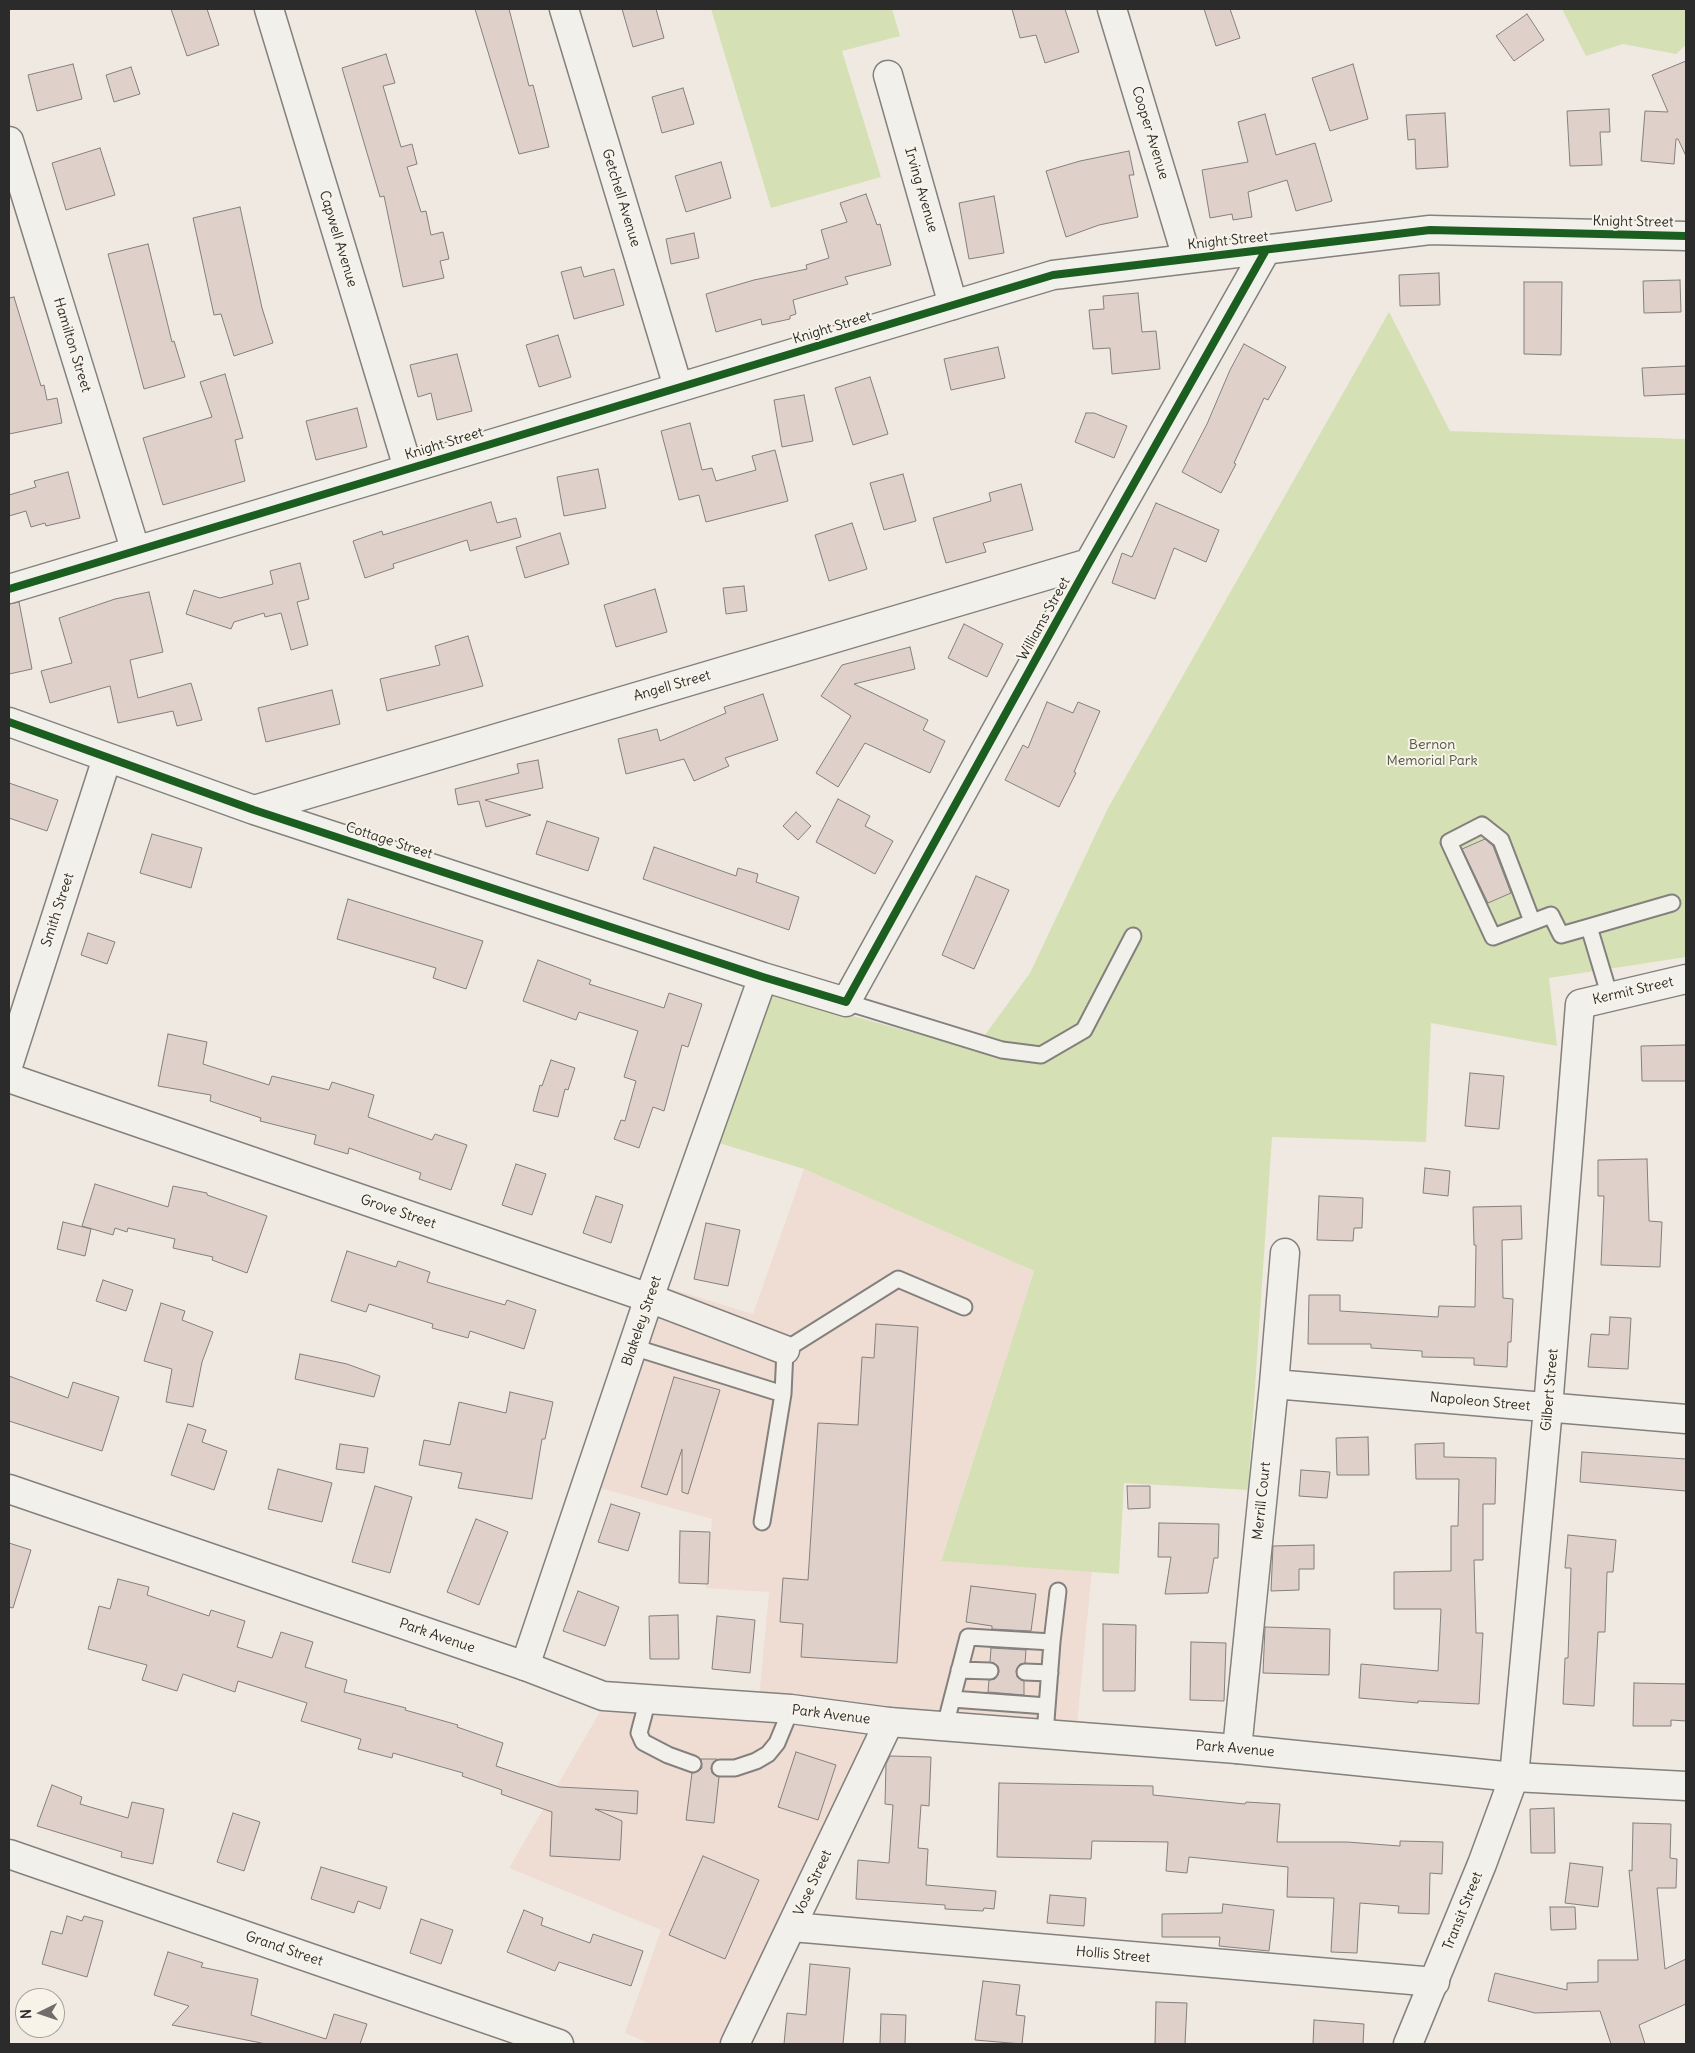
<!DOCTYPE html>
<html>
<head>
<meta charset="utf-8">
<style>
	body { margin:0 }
	#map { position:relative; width:1695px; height:2053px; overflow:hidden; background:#f0e9e2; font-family:Delius,sans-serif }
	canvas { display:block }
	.frame { position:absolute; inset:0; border:10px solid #2b2b2b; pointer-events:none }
	.north { position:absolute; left:15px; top:1988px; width:50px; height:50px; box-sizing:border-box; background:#f7f3e8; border:1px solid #a5a39c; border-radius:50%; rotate:266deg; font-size:14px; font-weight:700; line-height:20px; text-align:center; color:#2b2b2b }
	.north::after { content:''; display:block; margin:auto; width:18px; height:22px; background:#706e6b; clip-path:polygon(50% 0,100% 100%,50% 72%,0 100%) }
</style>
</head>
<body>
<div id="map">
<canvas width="1695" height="2053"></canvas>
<div class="frame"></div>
<div class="north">N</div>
</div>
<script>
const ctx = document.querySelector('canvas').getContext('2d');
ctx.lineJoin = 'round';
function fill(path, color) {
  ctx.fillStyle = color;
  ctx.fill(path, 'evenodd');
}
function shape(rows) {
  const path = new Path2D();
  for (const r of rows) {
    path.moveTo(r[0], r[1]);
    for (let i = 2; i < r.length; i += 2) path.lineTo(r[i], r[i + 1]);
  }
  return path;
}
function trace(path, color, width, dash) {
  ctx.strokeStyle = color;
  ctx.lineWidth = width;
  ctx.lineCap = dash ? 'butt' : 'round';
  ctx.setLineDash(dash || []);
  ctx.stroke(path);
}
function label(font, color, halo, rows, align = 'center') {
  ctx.font = font + ' Delius,sans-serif';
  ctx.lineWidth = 4;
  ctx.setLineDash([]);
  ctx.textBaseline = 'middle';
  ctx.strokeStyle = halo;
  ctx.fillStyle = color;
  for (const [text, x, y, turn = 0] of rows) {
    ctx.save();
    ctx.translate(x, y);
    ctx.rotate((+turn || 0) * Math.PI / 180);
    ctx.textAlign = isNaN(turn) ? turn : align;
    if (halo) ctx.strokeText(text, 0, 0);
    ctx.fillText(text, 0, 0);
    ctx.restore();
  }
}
const built = shape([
	[804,1169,1034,1271,941,1560,1092,1570,1077,1725,895,1708,719,2044,650,2044,625,2033,661,1930,509,1868,600,1712,757,1719,769,1592,706,1588,712,1519,578,1482,649,1282,753,1314]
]);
const green = shape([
	[711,9,892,9,900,36,842,51,881,177,771,208],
	[1562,9,1686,9,1686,45,1676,54,1623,44,1586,56],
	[1389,312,1450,431,1686,439,1686,957,1549,978,1557,1046,1431,1023,1426,1142,1272,1137,1248,1490,1124,1483,1119,1574,941,1561,1034,1271,804,1169,706,1139,765,991,974,1050,1030,973,1108,808]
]);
const building = shape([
	[171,9,207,9,219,45,187,56,171,9],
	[475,9,509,9,529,86,533,85,549,147,519,154,475,9],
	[622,9,656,9,664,38,633,47,622,9],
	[1012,9,1065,9,1079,52,1045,63,1036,35,1020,38,1012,9],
	[1204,9,1230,9,1240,38,1216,46,1204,9],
	[1527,14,1544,40,1514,61,1496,36,1527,14],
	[386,54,395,83,383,86,401,147,412,144,417,164,407,167,421,212,426,211,431,235,443,232,449,259,440,261,444,278,403,287,384,196,380,197,342,68,386,54],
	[1686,61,1686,156,1678,139,1676,139,1674,164,1641,161,1645,111,1668,112,1652,75,1686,61],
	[73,64,82,99,37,111,28,75,73,64],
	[1353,64,1368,119,1330,131,1312,78,1353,64],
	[131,67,140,94,114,102,106,75,131,67],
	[683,88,694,124,662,133,652,97,683,88],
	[1609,109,1610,132,1600,132,1602,165,1570,166,1567,111,1609,109],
	[1445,113,1448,167,1416,169,1415,139,1408,140,1406,115,1445,113],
	[1265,114,1276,155,1315,143,1332,201,1296,211,1287,180,1248,192,1252,217,1233,220,1232,214,1210,218,1202,170,1248,162,1238,122,1265,114],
	[100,148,115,195,66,210,52,163,100,148],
	[1129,151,1134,175,1129,175,1138,217,1099,225,1066,237,1046,171,1080,161,1129,151],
	[721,162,731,198,686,212,675,176,721,162],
	[866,194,877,225,880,224,891,265,845,277,848,284,793,300,796,314,790,316,790,319,762,325,761,319,716,332,706,294,754,280,807,269,806,265,829,258,821,230,847,222,840,203,866,194],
	[994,196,1004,253,969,259,959,203,994,196],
	[240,207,262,308,273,343,234,356,221,314,214,315,193,218,240,207],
	[694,233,699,258,671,264,666,239,694,233],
	[148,244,172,342,174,341,185,377,144,389,108,254,148,244],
	[581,267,584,277,614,269,624,305,574,319,561,272,581,267],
	[1439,273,1440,305,1400,306,1399,275,1439,273],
	[1680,280,1681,312,1644,313,1643,281,1680,280],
	[1524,282,1562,282,1561,355,1524,354,1524,282],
	[1138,293,1142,332,1156,331,1160,369,1112,374,1110,348,1093,349,1089,310,1104,309,1103,296,1138,293],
	[14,297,41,386,44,385,47,400,57,398,62,423,9,434,9,298,14,297],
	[558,335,571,377,539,387,526,345,558,335],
	[1244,344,1286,367,1268,400,1264,398,1234,463,1236,464,1221,493,1182,472,1207,424,1230,370,1244,344],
	[998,347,1005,378,951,390,944,359,998,347],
	[457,354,472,411,437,420,431,393,418,397,410,365,457,354],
	[1686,366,1686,394,1644,396,1642,368,1686,366],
	[225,374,243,438,235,440,245,481,163,505,143,438,212,417,200,382,225,374],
	[870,377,888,434,853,445,835,388,870,377],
	[804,395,813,441,782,447,774,400,804,395],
	[357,408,367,447,316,460,306,421,357,408],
	[1086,413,1094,413,1127,426,1114,458,1075,442,1086,413],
	[690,423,702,470,712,468,716,481,756,470,752,456,775,450,788,501,706,522,699,495,679,500,661,431,690,423],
	[598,469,606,508,564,516,557,477,598,469],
	[68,472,80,518,46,526,45,523,31,527,26,511,9,516,9,495,36,487,34,481,68,472],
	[903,474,916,521,884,530,870,483,903,474],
	[1021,484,1033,530,983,543,986,552,946,563,933,518,991,501,989,493,1021,484],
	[491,502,497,523,516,518,521,537,470,551,467,540,393,564,394,568,365,578,353,541,382,531,383,535,491,502],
	[1156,503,1219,530,1206,562,1174,548,1155,599,1112,583,1122,553,1132,557,1156,503],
	[852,523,867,569,829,581,815,535,852,523],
	[560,533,569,564,525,578,516,547,560,533],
	[300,563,309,599,297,602,308,645,291,650,281,613,265,617,264,613,234,622,231,629,186,614,194,590,220,598,273,584,270,571,300,563],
	[744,586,747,611,726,614,723,588,744,586],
	[655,589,667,632,616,647,604,605,655,589],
	[149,592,163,652,130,660,138,698,191,683,202,720,177,726,173,711,118,723,110,686,50,703,41,671,72,663,59,618,115,599,149,592],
	[19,602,32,669,9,674,9,604,19,602],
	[964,624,1003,644,987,677,948,658,964,624],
	[468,636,483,686,387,711,380,679,440,665,435,646,468,636],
	[910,647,915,669,854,684,928,720,923,730,945,741,930,773,865,743,838,787,816,773,851,716,821,696,842,665,910,647],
	[332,690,340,724,266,742,258,708,332,690],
	[763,694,778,740,725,758,729,766,694,781,684,759,626,774,618,739,657,729,660,741,726,713,724,707,763,694],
	[1047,702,1073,713,1078,702,1100,711,1074,772,1076,773,1059,807,1005,780,1023,745,1028,748,1047,702],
	[538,760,543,788,485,800,531,815,486,827,479,801,458,805,455,789,519,773,517,764,538,760],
	[9,783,58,800,47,831,9,818,9,783],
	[838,799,870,816,865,826,893,841,875,874,816,842,838,799],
	[796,812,811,826,798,840,783,826,796,812],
	[547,821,599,838,588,871,536,854,547,821],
	[152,834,202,848,191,888,140,873,152,834],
	[1485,839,1493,846,1511,893,1488,903,1462,849,1485,839],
	[654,847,736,876,738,868,758,874,756,882,799,897,789,930,643,879,654,847],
	[976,876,1009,890,974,969,942,955,976,876],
	[348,899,483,941,466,989,433,978,436,968,337,939,348,899],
	[88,933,115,942,107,964,81,955,88,933],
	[538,960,591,980,589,984,664,1008,669,993,702,1004,688,1047,682,1045,664,1111,653,1107,639,1148,614,1139,621,1120,625,1121,636,1081,624,1077,638,1031,579,1012,576,1020,523,1001,538,960],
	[168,1034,207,1042,203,1064,269,1085,272,1076,329,1090,332,1082,374,1095,368,1117,432,1140,435,1134,467,1145,451,1190,419,1179,421,1173,349,1148,348,1154,314,1144,316,1135,260,1121,261,1118,210,1101,211,1095,158,1086,168,1034],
	[1686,1045,1686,1081,1642,1081,1641,1046,1686,1045],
	[551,1060,575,1068,568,1090,565,1089,558,1117,533,1111,540,1085,542,1086,551,1060],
	[1470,1073,1504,1076,1499,1129,1465,1126,1470,1073],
	[1647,1159,1649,1221,1662,1222,1660,1267,1601,1265,1604,1196,1598,1196,1598,1160,1647,1159],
	[516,1164,546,1174,532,1215,502,1205,516,1164],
	[1425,1168,1450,1171,1448,1196,1423,1193,1425,1168],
	[95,1184,168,1207,173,1186,207,1193,207,1195,267,1216,247,1273,212,1260,213,1257,173,1248,175,1239,128,1228,127,1232,115,1228,113,1235,82,1226,95,1184],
	[596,1196,623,1205,611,1243,583,1233,596,1196],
	[1319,1196,1363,1198,1362,1228,1354,1228,1353,1241,1317,1240,1319,1196],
	[1521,1206,1522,1239,1502,1240,1503,1298,1513,1299,1511,1342,1508,1342,1507,1367,1474,1365,1474,1358,1422,1357,1422,1351,1371,1348,1371,1344,1308,1344,1309,1295,1340,1295,1340,1311,1438,1317,1439,1306,1475,1307,1476,1245,1474,1245,1473,1207,1521,1206],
	[63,1222,91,1229,85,1256,57,1249,63,1222],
	[706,1223,740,1230,728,1286,694,1279,706,1223],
	[347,1251,396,1267,398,1261,430,1272,427,1282,505,1305,507,1300,536,1310,524,1349,470,1331,468,1338,432,1328,433,1324,369,1304,366,1312,331,1301,347,1251],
	[103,1280,133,1290,126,1311,96,1301,103,1280],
	[161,1303,185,1311,182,1320,213,1332,202,1362,193,1407,166,1402,172,1369,144,1361,161,1303],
	[1610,1317,1631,1318,1628,1369,1588,1367,1591,1334,1609,1335,1610,1317],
	[876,1324,918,1327,897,1663,801,1657,803,1624,780,1622,783,1578,808,1580,818,1423,858,1425,862,1357,874,1358,876,1324],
	[300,1354,347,1364,380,1376,374,1397,295,1379,300,1354],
	[9,1376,68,1398,73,1382,119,1397,102,1451,9,1421,9,1376],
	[674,1377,720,1390,688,1494,682,1492,682,1449,667,1495,641,1487,674,1377],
	[510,1392,553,1402,545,1439,542,1439,532,1499,458,1488,462,1473,419,1465,424,1440,450,1445,459,1402,506,1413,510,1392],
	[188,1424,206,1430,202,1442,227,1451,214,1490,171,1475,188,1424],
	[1368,1437,1369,1475,1337,1475,1336,1438,1368,1437],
	[1444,1443,1444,1457,1496,1458,1495,1504,1483,1504,1483,1560,1474,1560,1476,1633,1483,1633,1479,1704,1418,1701,1418,1703,1359,1698,1361,1664,1438,1671,1441,1609,1394,1609,1394,1572,1451,1571,1451,1526,1458,1526,1459,1479,1416,1479,1415,1444,1444,1443],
	[340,1444,368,1448,364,1473,336,1469,340,1444],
	[1582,1452,1686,1459,1686,1491,1580,1482,1582,1452],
	[278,1469,332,1483,322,1522,268,1509,278,1469],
	[1301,1470,1330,1472,1327,1498,1299,1496,1301,1470],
	[375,1486,412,1497,390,1573,352,1562,375,1486],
	[1127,1486,1150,1486,1150,1508,1128,1509,1127,1486],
	[611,1504,640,1513,628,1551,598,1542,611,1504],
	[476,1519,508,1532,479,1605,447,1592,476,1519],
	[1159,1523,1219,1524,1218,1558,1214,1558,1208,1593,1165,1594,1171,1557,1158,1557,1159,1523],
	[680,1531,710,1532,708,1584,679,1583,680,1531],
	[1568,1535,1616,1540,1613,1572,1607,1572,1605,1632,1598,1632,1594,1706,1563,1704,1565,1658,1568,1658,1571,1568,1565,1568,1568,1535],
	[9,1543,31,1550,13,1608,9,1607,9,1543],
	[1314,1545,1314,1569,1299,1569,1299,1590,1271,1591,1273,1546,1314,1545],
	[118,1579,149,1587,147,1595,209,1616,211,1610,245,1621,237,1647,272,1658,281,1632,313,1642,305,1667,347,1680,344,1692,406,1708,405,1710,458,1725,457,1727,503,1743,496,1766,559,1787,638,1791,637,1814,595,1809,622,1821,620,1860,550,1856,552,1812,501,1794,502,1790,462,1776,463,1773,393,1753,392,1758,358,1749,361,1739,301,1721,307,1703,238,1681,235,1692,183,1674,177,1691,142,1680,147,1665,88,1649,99,1606,110,1609,118,1579],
	[971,1586,1036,1594,1031,1631,992,1629,992,1626,966,1622,971,1586],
	[578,1591,619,1607,605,1646,563,1631,578,1591],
	[678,1615,679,1659,650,1659,649,1616,678,1615],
	[717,1616,755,1620,750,1673,712,1669,717,1616],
	[1103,1624,1136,1625,1135,1691,1103,1691,1103,1624],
	[1265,1627,1330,1629,1329,1675,1263,1673,1265,1627],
	[1191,1642,1226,1643,1224,1701,1190,1700,1191,1642],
	[991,1648,1026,1650,1025,1663,1020,1664,1016,1671,1017,1677,1024,1681,1024,1695,988,1692,989,1680,995,1679,999,1672,998,1666,990,1662,991,1648],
	[1634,1683,1686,1684,1686,1721,1671,1720,1671,1726,1633,1726,1634,1683],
	[796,1752,836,1765,818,1820,778,1807,796,1752],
	[890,1756,931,1757,929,1806,921,1805,918,1848,928,1849,926,1885,996,1891,994,1909,984,1908,983,1911,945,1909,945,1905,856,1899,858,1860,889,1863,893,1805,885,1804,886,1764,890,1756],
	[701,1759,717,1759,711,1768,712,1773,719,1777,714,1823,686,1820,692,1773,699,1771,702,1768,701,1759],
	[999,1783,1153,1786,1153,1795,1245,1804,1246,1802,1280,1804,1277,1842,1347,1842,1400,1846,1400,1841,1443,1842,1442,1874,1430,1873,1429,1914,1398,1913,1399,1906,1360,1903,1357,1953,1331,1952,1334,1898,1287,1897,1288,1867,1189,1857,1187,1873,1166,1871,1168,1842,1092,1841,1091,1859,997,1857,999,1783],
	[52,1785,82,1797,80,1804,128,1818,132,1802,164,1809,153,1864,121,1857,122,1852,37,1826,52,1785],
	[1554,1808,1555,1853,1531,1853,1530,1809,1554,1808],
	[233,1813,260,1822,244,1871,217,1862,233,1813],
	[1633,1823,1671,1824,1670,1858,1677,1859,1676,1888,1657,1888,1665,1969,1686,1959,1686,2004,1639,2025,1645,2044,1611,2044,1600,2011,1535,2013,1488,2001,1495,1973,1567,1990,1567,1983,1598,1982,1598,1960,1638,1960,1629,1870,1632,1871,1633,1823],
	[703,1856,759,1880,725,1959,669,1935,703,1856],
	[1570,1863,1603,1867,1598,1907,1565,1903,1570,1863],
	[321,1867,387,1887,380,1909,358,1901,354,1913,311,1899,321,1867],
	[1050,1895,1086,1898,1084,1926,1047,1923,1050,1895],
	[1223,1904,1274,1910,1269,1951,1219,1946,1220,1937,1162,1937,1162,1914,1222,1913,1223,1904],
	[1550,1907,1575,1907,1576,1929,1551,1930,1550,1907],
	[524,1910,543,1918,541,1925,590,1943,593,1934,643,1951,631,1986,559,1962,555,1971,507,1952,524,1910],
	[67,1916,82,1921,84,1916,103,1921,87,1977,42,1964,51,1931,62,1934,67,1916],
	[421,1919,453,1930,441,1964,410,1953,421,1919],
	[168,1952,203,1963,201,1967,258,1979,251,2015,326,2039,334,2014,367,2024,360,2044,266,2044,172,2025,189,2006,154,1995,168,1952],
	[810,1964,850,1968,843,2044,784,2044,787,2013,806,2015,810,1964],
	[983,1981,1020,1985,1016,2015,1025,2016,1022,2044,975,2040,983,1981],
	[1156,2002,1187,2003,1185,2044,1155,2044,1156,2002],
	[881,2014,906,2015,905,2044,880,2044,881,2014],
	[1314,2020,1364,2024,1363,2044,1313,2044,1314,2020]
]);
const lane = shape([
	[1532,921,1501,840,1482,825,1449,842,1493,937,1551,915,1561,935,1589,927],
	[1610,997,1589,927,1672,903],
	[846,1002,1002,1050,1041,1055,1084,1030,1133,936],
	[633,1347,783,1394],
	[762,1522,783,1394,785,1350,898,1279,964,1307],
	[1052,1642,1058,1591],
	[959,1670,990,1671],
	[1025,1672,1050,1673],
	[648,1699,639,1733,643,1742,668,1755,693,1764],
	[952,1699,1047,1706],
	[945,1726,968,1637,1052,1642,1045,1734],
	[720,1768,735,1768,756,1761,768,1754,777,1743,791,1709]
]);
const street = shape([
	[269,9,408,468],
	[564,9,678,387],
	[1112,9,1187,258],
	[888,75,953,305],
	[9,141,135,549],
	[9,722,254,810,763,977,846,1002,1089,563,1266,250],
	[254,810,1089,563],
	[9,1063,107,758],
	[9,1078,649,1298,785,1350],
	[1274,1384,1686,1419],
	[525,1666,649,1298,763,977],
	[1237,1749,1274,1384,1285,1253],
	[1514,1777,1548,1408,1580,1004,1686,979],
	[9,1854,559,2044],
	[792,1927,1435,1982],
	[735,2044,889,1722]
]);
const secondary = shape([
	[9,589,1053,275,1430,230,1686,236],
	[1408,2044,1482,1864,1514,1777]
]);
const primary = shape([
	[9,1489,525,1666,603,1696,791,1709,889,1722,1237,1749,1514,1777,1686,1786]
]);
const cycleway = shape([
	[9,589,1053,275,1430,230,1686,236],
	[9,722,254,810,763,977,846,1002,1089,563,1266,250]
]);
const streetNames = [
	["Cooper Avenue",1150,133,73],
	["Irving Avenue",921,190,74],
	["Getchell Avenue",621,198,73],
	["Knight Street",1633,222,1],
	["Capwell Avenue",338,239,73],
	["Knight Street",1228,241,-6],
	["Knight Street",832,328,-17],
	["Hamilton Street",72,345,73],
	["Knight Street",444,444,-17],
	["Williams Street",1044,619,-61],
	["Angell Street",672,686,-16],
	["Cottage Street",389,841,18],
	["Smith Street",58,910,-72],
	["Kermit Street",1633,991,-13],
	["Grove Street",398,1212,19],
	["Blakeley Street",642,1321,-71],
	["Gilbert Street",1550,1390,-85],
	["Napoleon Street",1480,1402,5],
	["Merrill Court",1262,1501,-84],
	["Park Avenue",437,1636,19],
	["Park Avenue",831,1715,7],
	["Park Avenue",1235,1749,5],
	["Vose Street",813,1883,-65],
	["Transit Street",1463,1911,-68],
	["Grand Street",284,1949,19],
	["Hollis Street",1113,1955,5]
];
const parkNames = [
	["Bernon",1432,745],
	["Memorial Park",1432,761]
];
fill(built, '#efddd4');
fill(green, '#d5e1b5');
fill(building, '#dfd0ca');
trace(building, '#84807d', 1);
trace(lane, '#84807d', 19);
trace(street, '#84807d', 31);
trace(secondary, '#84807d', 31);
trace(primary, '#84807d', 31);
trace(lane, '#f2f0eb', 15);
trace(street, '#f2f0eb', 28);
trace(secondary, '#f2f0eb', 28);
trace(primary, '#f2f0eb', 28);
trace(cycleway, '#1b5e20', 8);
label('14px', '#2b2b2b', '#f7f3e8', streetNames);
label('14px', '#505744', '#f7f3e8', parkNames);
</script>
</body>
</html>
